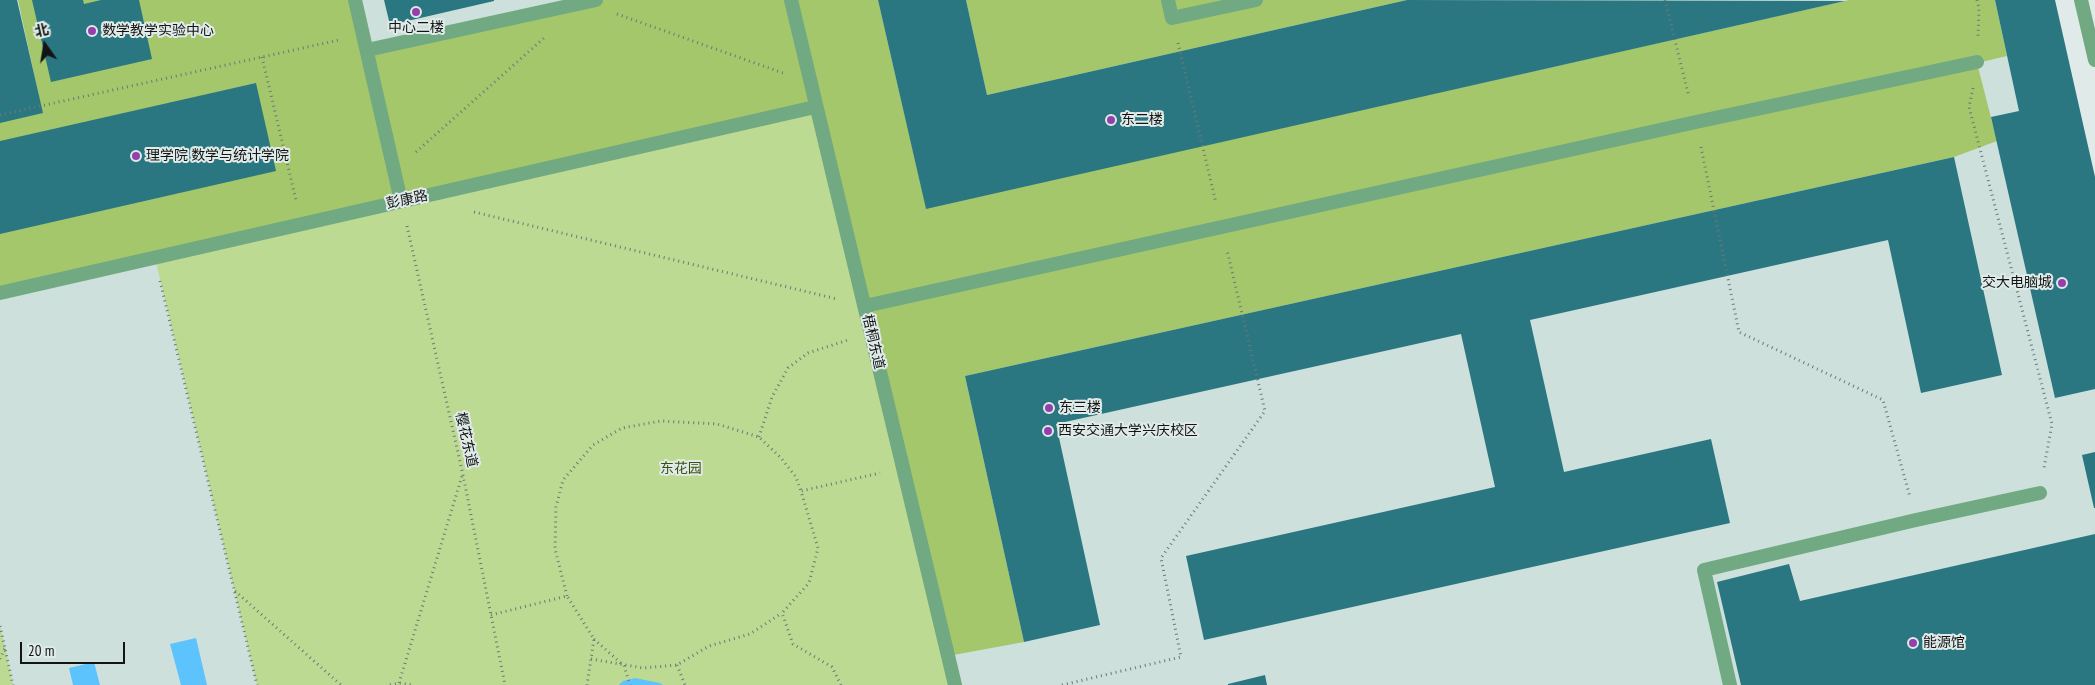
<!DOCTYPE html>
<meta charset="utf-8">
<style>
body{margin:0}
#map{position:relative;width:2095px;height:685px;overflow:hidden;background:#e0ebe9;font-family:"PT Sans Narrow","Noto Sans SC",sans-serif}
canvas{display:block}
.north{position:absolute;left:20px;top:20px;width:50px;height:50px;-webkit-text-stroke:4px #e0ebe9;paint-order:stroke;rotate:347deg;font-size:14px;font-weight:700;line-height:20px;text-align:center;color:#121514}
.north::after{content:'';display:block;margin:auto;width:18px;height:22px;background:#121514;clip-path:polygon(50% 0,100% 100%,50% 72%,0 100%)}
.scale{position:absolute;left:20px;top:642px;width:105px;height:22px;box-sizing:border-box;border:2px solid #121514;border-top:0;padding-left:6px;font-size:15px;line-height:18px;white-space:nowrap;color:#121514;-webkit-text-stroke:4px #e0ebe9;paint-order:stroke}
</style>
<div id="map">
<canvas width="2095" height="685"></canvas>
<div class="north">北</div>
<div class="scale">20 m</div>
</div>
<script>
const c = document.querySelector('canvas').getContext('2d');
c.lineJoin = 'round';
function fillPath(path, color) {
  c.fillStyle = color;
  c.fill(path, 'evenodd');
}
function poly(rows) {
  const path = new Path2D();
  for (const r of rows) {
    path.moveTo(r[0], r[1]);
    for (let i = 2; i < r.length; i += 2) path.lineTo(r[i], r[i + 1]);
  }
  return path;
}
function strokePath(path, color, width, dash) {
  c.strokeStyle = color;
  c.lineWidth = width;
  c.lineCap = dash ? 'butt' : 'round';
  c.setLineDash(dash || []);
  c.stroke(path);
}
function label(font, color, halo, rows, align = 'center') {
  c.font = font + ' "PT Sans Narrow","Noto Sans SC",sans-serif';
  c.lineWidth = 4;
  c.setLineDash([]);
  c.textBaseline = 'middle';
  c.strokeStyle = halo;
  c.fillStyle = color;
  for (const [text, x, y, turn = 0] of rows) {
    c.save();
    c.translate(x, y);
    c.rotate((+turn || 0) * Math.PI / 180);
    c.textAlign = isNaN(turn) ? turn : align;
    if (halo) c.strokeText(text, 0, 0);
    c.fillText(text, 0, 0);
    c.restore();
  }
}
fillPath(poly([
 [0,0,2055,0,2095,177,2095,685,0,685]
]), '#cde0dc');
fillPath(poly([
 [815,107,954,685,257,685,155,258],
 [0,626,5,647,13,685,0,685]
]), '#bdda93');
fillPath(poly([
 [18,0,355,0,367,50,596,0,791,0,815,107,0,293,0,115,41,106],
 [792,0,878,0,926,208,1849,0,1995,0,2007,56,1977,63,1997,141,1954,157,965,376,1024,642,948,656],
 [966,0,1407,0,987,95]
]), '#a4c76b');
fillPath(poly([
 [196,638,207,685,181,685,170,644],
 [94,662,100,685,73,685,69,668],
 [635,678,660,683,663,685,619,685,623,681]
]), '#5dc3fd');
fillPath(poly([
 [0,0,17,0,43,113,0,123],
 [32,0,83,0,84,4,101,0,139,0,152,59,51,82],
 [384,0,494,0,494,1,390,25],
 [878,0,966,0,987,95,1407,0,1845,1,926,209],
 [1995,0,2055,0,2095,177,2095,389,2055,398,1991,117,2019,111],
 [256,83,276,171,0,234,0,141],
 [1954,157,2002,375,1921,393,1888,240,1530,320,1564,472,1711,439,1730,523,1204,640,1186,556,1495,487,1461,334,1056,424,1100,625,1024,642,965,376],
 [2095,452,2095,508,2094,508,2082,455],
 [2095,534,2095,685,1741,685,1717,582,1789,564,1800,601],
 [1265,675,1267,685,1228,685,1228,684]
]), '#2a7782');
strokePath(poly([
 [1665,0,1689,97],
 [1977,0,1979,8,1978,38],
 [617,14,783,73],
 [1178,43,1216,203],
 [262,57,296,200],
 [1973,88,1969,107,2052,424,2044,468],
 [0,115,339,40],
 [1701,147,1739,332,1883,400,1910,497],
 [416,152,544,38],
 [474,212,837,299],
 [407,226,463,475,505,685],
 [160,281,257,685],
 [759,437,772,397,788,368,808,353,848,340],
 [235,591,341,685],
 [567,596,555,549,556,507,563,480,593,445,622,428,661,421,717,424,759,437,781,458,796,477,801,491],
 [491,615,567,596,594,639,587,685],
 [0,626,13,685],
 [594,639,624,666,630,685],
 [0,659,5,648],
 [591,659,643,668,677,665,709,646,750,634,782,613],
 [677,665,685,685],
 [399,683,462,476],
 [390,685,399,683,414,685],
 [841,685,832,667,793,644,782,613,809,583,818,548,801,491,880,473],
 [1062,685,1181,657,1161,558,1265,411,1227,250]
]), '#717776', 3, [1, 4]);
strokePath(poly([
 [355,0,401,201],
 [1168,0,1172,18,1256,0],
 [367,50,596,0],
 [0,293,815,107],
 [865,306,1696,122,1977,62],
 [1730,685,1704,570,1916,520,2040,493]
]), '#70a982', 14);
strokePath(poly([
 [791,0,955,685]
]), '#70a982', 14);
strokePath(poly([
 [2081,0,2095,60]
]), '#70a982', 14);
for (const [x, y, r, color] of [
 [416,12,5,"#953fad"],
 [92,31,5,"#953fad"],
 [1111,120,5,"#953fad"],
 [136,156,5,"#953fad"],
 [2062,283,5,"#953fad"],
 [1049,408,5,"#953fad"],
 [1048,431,5,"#953fad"],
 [1913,643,5,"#953fad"]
]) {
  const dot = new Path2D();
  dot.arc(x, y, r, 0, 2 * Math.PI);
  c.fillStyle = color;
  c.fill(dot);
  strokePath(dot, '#e0ebe9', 2);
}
label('14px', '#121514', '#e0ebe9', [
 ["中心二楼",416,28,"center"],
 ["数学教学实验中心",102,31],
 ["东二楼",1121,120],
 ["理学院 数学与统计学院",146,156],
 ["交大电脑城",2052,283,"right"],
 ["东三楼",1059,408],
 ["西安交通大学兴庆校区",1058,431],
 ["能源馆",1923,643]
], 'left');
label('14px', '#121514', '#e0ebe9', [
 ["彭康路",407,200,-12],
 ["梧桐东道",873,342,77],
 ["樱花东道",466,440,77]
]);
label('14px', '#3b510e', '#e0ebe9', [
 ["东花园",681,469]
]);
</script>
